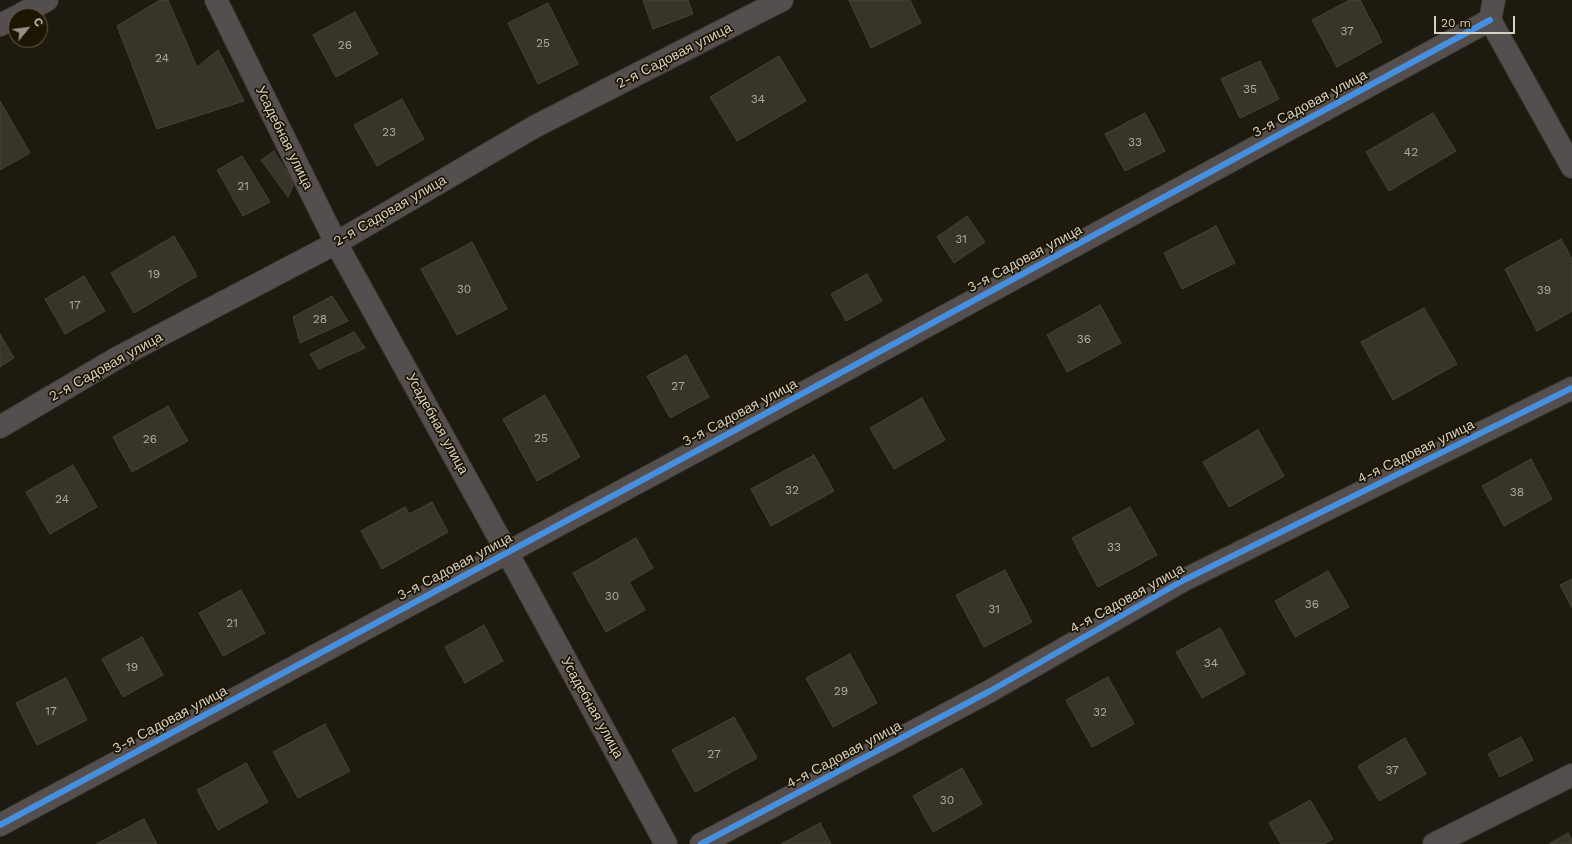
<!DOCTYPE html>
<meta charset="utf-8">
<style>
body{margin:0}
#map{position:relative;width:1572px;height:844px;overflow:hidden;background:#1f1a0f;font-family:"Work Sans",sans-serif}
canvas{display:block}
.north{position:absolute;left:8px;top:8px;width:40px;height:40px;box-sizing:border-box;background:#1c1502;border:1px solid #666050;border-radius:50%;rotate:61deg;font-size:11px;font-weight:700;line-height:16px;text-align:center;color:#d5d1c4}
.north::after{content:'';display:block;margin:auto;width:14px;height:18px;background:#959185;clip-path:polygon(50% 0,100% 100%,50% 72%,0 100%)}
.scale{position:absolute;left:1434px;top:16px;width:81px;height:18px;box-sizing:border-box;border:2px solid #d5d1c4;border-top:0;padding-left:5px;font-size:12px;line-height:14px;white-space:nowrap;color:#d5d1c4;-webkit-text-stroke:3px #1c1502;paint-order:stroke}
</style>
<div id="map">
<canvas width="1572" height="844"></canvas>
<div class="north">С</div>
<div class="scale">20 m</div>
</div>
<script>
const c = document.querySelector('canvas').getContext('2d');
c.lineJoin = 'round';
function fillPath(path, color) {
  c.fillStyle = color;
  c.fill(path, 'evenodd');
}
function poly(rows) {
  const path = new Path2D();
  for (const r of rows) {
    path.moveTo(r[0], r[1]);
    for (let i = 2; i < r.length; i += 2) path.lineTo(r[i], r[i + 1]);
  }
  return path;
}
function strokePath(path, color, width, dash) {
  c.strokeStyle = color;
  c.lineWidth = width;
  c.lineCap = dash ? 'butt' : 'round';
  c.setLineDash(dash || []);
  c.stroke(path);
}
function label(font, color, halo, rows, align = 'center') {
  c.font = font + ' "Work Sans",sans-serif';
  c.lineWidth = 3.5;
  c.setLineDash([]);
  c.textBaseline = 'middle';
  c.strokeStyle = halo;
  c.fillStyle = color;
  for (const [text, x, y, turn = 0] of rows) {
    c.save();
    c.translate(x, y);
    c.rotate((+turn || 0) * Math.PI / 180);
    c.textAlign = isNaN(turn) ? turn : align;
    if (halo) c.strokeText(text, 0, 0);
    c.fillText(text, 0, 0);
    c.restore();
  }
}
const building = poly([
 [160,0,168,0,197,67,218,50,244,101,157,129,117,26,160,0],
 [643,0,688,0,693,14,653,29,643,0],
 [849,0,910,0,921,23,871,48,849,0],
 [1350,0,1360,0,1382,42,1337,67,1312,20,1350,0],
 [548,3,578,64,538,84,508,23,548,3],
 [355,12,378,54,336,77,313,35,355,12],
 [779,56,806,101,737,141,710,97,779,56],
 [1260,61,1279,99,1240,118,1221,79,1260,61],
 [402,99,424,139,377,166,354,125,402,99],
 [0,101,30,153,0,170,0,101],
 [1145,113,1165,151,1125,171,1105,134,1145,113],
 [1433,113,1456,151,1389,191,1366,152,1433,113],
 [274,151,294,184,288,197,261,160,274,151],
 [242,156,270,202,243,216,217,170,242,156],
 [967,216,985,242,954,263,937,237,967,216],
 [1216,226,1235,263,1182,289,1164,253,1216,226],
 [174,236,197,276,134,313,111,273,174,236],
 [1561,239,1572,259,1572,311,1537,331,1505,269,1561,239],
 [472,242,507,309,457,335,421,269,472,242],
 [867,274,882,301,846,321,831,294,867,274],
 [84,276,105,311,65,334,45,299,84,276],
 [332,296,348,321,300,343,293,317,332,296],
 [1100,305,1121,343,1067,372,1047,335,1100,305],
 [1424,308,1457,364,1393,400,1361,342,1424,308],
 [354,332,365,348,319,369,310,354,354,332],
 [0,334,14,358,0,367,0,334],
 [686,355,709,397,670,418,647,376,686,355],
 [545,395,580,457,537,481,503,419,545,395],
 [922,398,945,440,894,469,870,428,922,398],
 [168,406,188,441,132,472,113,437,168,406],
 [1258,430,1284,476,1229,507,1203,462,1258,430],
 [814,455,834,491,771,526,751,489,814,455],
 [1531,459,1552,499,1504,526,1482,486,1531,459],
 [73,465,97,507,50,534,26,492,73,465],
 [432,502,448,532,382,569,361,531,405,507,409,514,432,502],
 [1130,507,1157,555,1098,587,1072,538,1130,507],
 [636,538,653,568,629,582,645,610,606,632,573,573,636,538],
 [1005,570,1032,622,984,647,956,595,1005,570],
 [1328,571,1349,607,1295,637,1275,601,1328,571],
 [1572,579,1572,608,1560,585,1572,579],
 [241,590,265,633,223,656,199,613,241,590],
 [484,625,503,661,465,683,445,647,484,625],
 [1220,628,1245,674,1202,698,1176,652,1220,628],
 [142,637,163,675,123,697,102,659,142,637],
 [850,654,877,703,833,727,806,678,850,654],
 [1108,677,1134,724,1092,747,1066,700,1108,677],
 [66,678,87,720,37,745,16,703,66,678],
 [734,717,757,758,695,792,672,750,734,717],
 [325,724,350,771,298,798,273,752,325,724],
 [1521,737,1533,760,1500,777,1488,754,1521,737],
 [1405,738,1426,774,1379,801,1358,766,1405,738],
 [246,763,268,802,218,830,197,790,246,763],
 [962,768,982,804,933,832,913,796,962,768],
 [1310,800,1333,839,1324,844,1281,844,1269,823,1310,800],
 [144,819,157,844,96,844,144,819],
 [820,823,831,844,781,844,820,823],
 [1568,833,1572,840,1572,844,1549,844,1568,833]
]);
fillPath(building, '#38342a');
strokePath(building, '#464238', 1);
const minor = poly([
 [216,0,336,243,507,552,666,844],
 [1494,0,1490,20,1572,167],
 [18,16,47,0],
 [0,25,16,17],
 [0,427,117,358,336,243,534,127,782,0],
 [0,825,726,435,1490,20],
 [701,844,990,691,1182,581,1572,388],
 [1434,844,1572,775]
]);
strokePath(minor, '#3a362e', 24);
strokePath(minor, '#544f4e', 22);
strokePath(poly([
 [0,825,726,435,1490,20],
 [701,844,990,691,1182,581,1572,388]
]), '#468fdf', 6);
label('12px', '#aeaa9e', null, [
 ["37",1347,31],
 ["25",543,43],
 ["26",345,45],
 ["24",162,58],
 ["35",1250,89],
 ["34",758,99],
 ["23",389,132],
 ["33",1135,142],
 ["42",1411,152],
 ["21",243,186],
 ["31",961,239],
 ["19",154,274],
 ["30",464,289],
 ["39",1544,290],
 ["17",75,305],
 ["28",320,319],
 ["36",1084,339],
 ["27",678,386],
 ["25",541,438],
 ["26",150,439],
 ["32",792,490],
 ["38",1517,492],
 ["24",62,499],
 ["33",1114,547],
 ["30",612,596],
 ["36",1312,604],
 ["31",994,609],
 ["21",232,623],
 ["34",1211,663],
 ["19",132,667],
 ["29",841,691],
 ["17",51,711],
 ["32",1100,712],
 ["27",714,754],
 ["37",1392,770],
 ["30",947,800]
]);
label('14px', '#d5d1c4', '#1c1502', [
 ["2-я Садовая улица",674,56,-27],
 ["3-я Садовая улица",1310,104,-28],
 ["Усадебная улица",284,138,64],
 ["2-я Садовая улица",390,211,-30],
 ["3-я Садовая улица",1025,259,-28],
 ["2-я Садовая улица",106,367,-29],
 ["3-я Садовая улица",740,413,-28],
 ["Усадебная улица",437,424,61],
 ["4-я Садовая улица",1416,452,-26],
 ["3-я Садовая улица",455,567,-28],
 ["4-я Садовая улица",1127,599,-29],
 ["Усадебная улица",592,708,61],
 ["3-я Садовая улица",170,720,-28],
 ["4-я Садовая улица",844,755,-28]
]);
</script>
